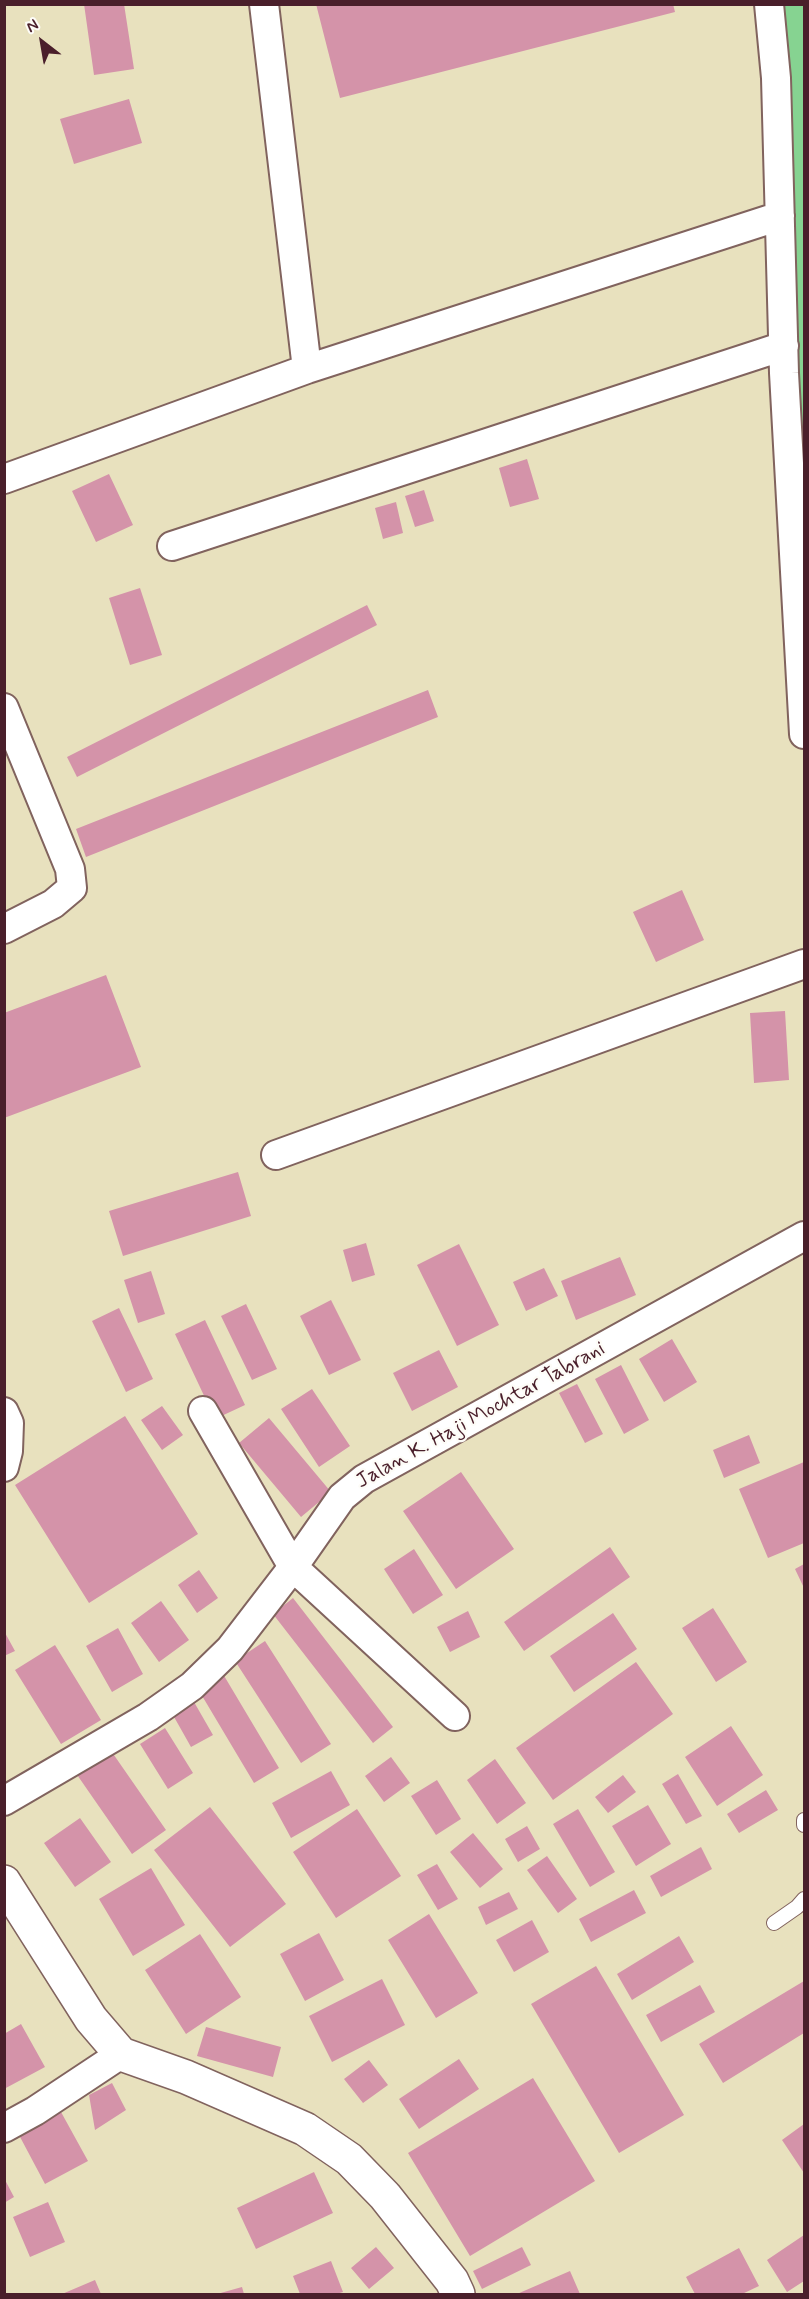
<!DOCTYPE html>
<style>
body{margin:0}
#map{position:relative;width:809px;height:2299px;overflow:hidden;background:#e8e1be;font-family:Mynerve,sans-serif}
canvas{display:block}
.frame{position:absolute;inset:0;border:6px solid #4a1f2b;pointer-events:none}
.north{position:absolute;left:12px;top:12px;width:60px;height:60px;-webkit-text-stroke:4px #fdfcf7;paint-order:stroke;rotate:329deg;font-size:16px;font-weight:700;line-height:24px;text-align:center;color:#4a1f2b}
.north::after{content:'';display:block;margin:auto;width:21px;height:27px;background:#4a1f2b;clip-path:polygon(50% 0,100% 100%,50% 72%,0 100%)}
</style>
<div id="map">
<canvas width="809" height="2299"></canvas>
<div class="frame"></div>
<div class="north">N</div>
</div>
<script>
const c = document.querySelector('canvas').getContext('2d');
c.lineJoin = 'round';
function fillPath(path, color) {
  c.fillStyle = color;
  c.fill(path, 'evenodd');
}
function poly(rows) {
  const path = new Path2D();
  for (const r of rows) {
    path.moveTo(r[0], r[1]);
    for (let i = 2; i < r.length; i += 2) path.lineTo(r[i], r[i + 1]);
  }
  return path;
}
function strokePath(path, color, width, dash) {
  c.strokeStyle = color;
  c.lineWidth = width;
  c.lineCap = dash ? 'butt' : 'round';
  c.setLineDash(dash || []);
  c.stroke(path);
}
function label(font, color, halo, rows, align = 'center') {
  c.font = font + ' Mynerve,sans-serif';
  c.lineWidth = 4.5;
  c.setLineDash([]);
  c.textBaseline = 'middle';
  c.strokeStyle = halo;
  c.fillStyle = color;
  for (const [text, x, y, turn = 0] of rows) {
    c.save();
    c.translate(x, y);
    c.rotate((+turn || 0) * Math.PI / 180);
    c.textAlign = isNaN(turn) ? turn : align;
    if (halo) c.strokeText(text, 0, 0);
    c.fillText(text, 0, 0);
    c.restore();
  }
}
fillPath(poly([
 [769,5,804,5,804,735]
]), '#86d391');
fillPath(poly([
 [84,4,124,4,134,69,94,75],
 [316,4,673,4,675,12,340,98],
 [129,99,142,143,74,164,60,119],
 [527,459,539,499,510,507,499,468],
 [109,474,133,525,96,542,72,491],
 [424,490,434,521,415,527,405,496],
 [396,502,403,533,383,539,375,508],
 [140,588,162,655,130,665,109,598],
 [367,605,377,625,77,777,67,757],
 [428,690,438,717,86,857,76,829],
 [682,890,704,940,656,962,633,912],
 [106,975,141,1067,4,1118,4,1013],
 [785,1011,789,1080,754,1083,750,1013],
 [238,1172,251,1216,123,1256,109,1211],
 [366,1243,375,1275,352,1282,343,1250],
 [459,1244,499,1325,457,1346,417,1265],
 [620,1257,636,1295,576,1320,561,1281],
 [544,1268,558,1296,526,1311,513,1282],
 [151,1271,165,1314,138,1323,124,1280],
 [331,1300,361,1360,329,1375,300,1316],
 [246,1304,277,1369,252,1380,221,1316],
 [119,1308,153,1379,126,1392,92,1321],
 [205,1320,245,1405,215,1419,175,1334],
 [672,1339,697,1382,664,1402,639,1359],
 [439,1350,458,1387,412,1411,393,1373],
 [621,1365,649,1420,624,1434,595,1379],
 [577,1384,603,1434,585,1443,559,1393],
 [312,1389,350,1446,319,1467,281,1409],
 [162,1406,183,1435,162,1450,141,1420],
 [125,1416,198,1534,89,1603,15,1485],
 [269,1418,331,1492,301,1517,239,1443],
 [749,1435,760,1463,724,1478,713,1450],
 [804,1462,804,1543,768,1558,739,1489],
 [461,1472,514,1549,456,1589,403,1511],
 [610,1547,630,1577,524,1651,504,1622],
 [414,1549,443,1595,413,1614,384,1569],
 [804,1564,804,1588,795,1569],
 [199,1570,218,1598,197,1613,178,1585],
 [293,1598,393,1727,373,1743,273,1614],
 [161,1601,189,1640,159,1662,131,1623],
 [713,1608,747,1662,716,1682,682,1628],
 [468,1611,480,1637,450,1652,437,1627],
 [613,1613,637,1649,574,1692,550,1656],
 [118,1628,143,1674,112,1692,86,1646],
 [4,1631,15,1651,4,1656],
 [265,1641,331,1744,301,1763,235,1661],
 [55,1645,101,1720,61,1744,15,1670],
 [636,1662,673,1714,553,1800,516,1748],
 [223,1674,279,1768,254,1783,198,1689],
 [190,1695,213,1735,191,1747,169,1708],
 [731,1726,763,1775,717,1806,685,1757],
 [165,1728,193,1773,168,1789,140,1744],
 [107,1745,166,1830,132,1854,73,1769],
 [391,1757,410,1783,384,1802,365,1776],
 [495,1759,526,1803,497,1824,467,1780],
 [331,1771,350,1805,291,1838,272,1803],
 [678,1774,702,1816,686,1824,662,1784],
 [623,1775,636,1792,608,1813,595,1797],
 [437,1780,461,1819,436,1835,411,1796],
 [766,1790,778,1810,739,1833,727,1814],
 [648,1805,671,1844,636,1866,612,1826],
 [210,1807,286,1904,230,1947,154,1850],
 [357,1809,401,1876,336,1918,293,1852],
 [578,1809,615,1872,590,1887,553,1824],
 [80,1818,111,1862,75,1887,44,1843],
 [527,1826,540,1849,518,1862,505,1839],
 [473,1833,503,1869,480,1888,450,1852],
 [701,1847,712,1869,661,1897,650,1876],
 [547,1856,577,1899,558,1913,527,1870],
 [437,1864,458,1899,438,1910,417,1875],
 [151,1868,185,1925,133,1956,99,1899],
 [634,1890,646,1913,591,1942,579,1919],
 [509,1892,518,1909,486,1925,478,1907],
 [429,1914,478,1993,436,2018,388,1940],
 [532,1920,549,1952,514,1972,496,1940],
 [319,1933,344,1980,305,2001,280,1954],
 [200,1934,241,1997,186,2034,145,1970],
 [679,1936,694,1962,632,2000,617,1974],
 [596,1966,684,2115,619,2153,531,2004],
 [382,1979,405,2025,332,2062,309,2016],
 [804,1981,804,2033,723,2083,699,2044],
 [700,1985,715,2012,661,2042,646,2015],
 [21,2024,45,2067,4,2089,4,2034],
 [206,2027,281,2047,273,2077,197,2056],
 [459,2059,479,2089,419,2129,399,2099],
 [369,2060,388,2085,363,2103,344,2079],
 [533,2078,595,2181,470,2256,408,2153],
 [112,2083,126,2110,95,2130,89,2095],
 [61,2112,88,2161,45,2184,19,2135],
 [804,2124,804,2173,782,2140],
 [314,2172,333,2213,256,2249,237,2208],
 [4,2178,14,2197,4,2203],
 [48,2202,65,2242,30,2257,13,2217],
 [804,2235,804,2281,787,2292,767,2260],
 [376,2247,394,2268,369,2289,351,2268],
 [522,2247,531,2265,482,2289,473,2271],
 [739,2248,759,2286,742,2294,695,2294,686,2277],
 [331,2261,343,2292,336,2294,300,2294,293,2276],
 [570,2271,580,2294,517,2294],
 [95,2280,101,2294,62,2294],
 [242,2287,244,2294,217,2294]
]), '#d493a9');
const lane = poly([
 [804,1820,804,1825],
 [774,1923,797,1907,804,1899]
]);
const street = poly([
 [769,4,776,78,784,373,804,734],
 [307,369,780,216],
 [4,479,307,369,264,4],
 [172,546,784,346],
 [4,708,70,869,72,888,53,904,4,929],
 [276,1155,804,964],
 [203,1411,293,1567,455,1716],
 [4,1412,9,1423,8,1451,4,1467],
 [4,1801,148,1717,192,1686,230,1649,293,1567,342,1497,364,1479,804,1236],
 [4,2128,35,2111,121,2054]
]);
const secondary = poly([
 [4,1882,91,2019,121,2054,186,2077,305,2129,349,2159,385,2196,452,2281,458,2294]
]);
strokePath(lane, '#81635e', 16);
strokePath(street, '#81635e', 32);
strokePath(secondary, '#81635e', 36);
strokePath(lane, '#fff', 14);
strokePath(street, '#fff', 28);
strokePath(secondary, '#fff', 33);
label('21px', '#4a1f2b', '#fdfcf7', [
 ["Jalan K. Haji Mochtar Tabrani",481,1416,-29]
]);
</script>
